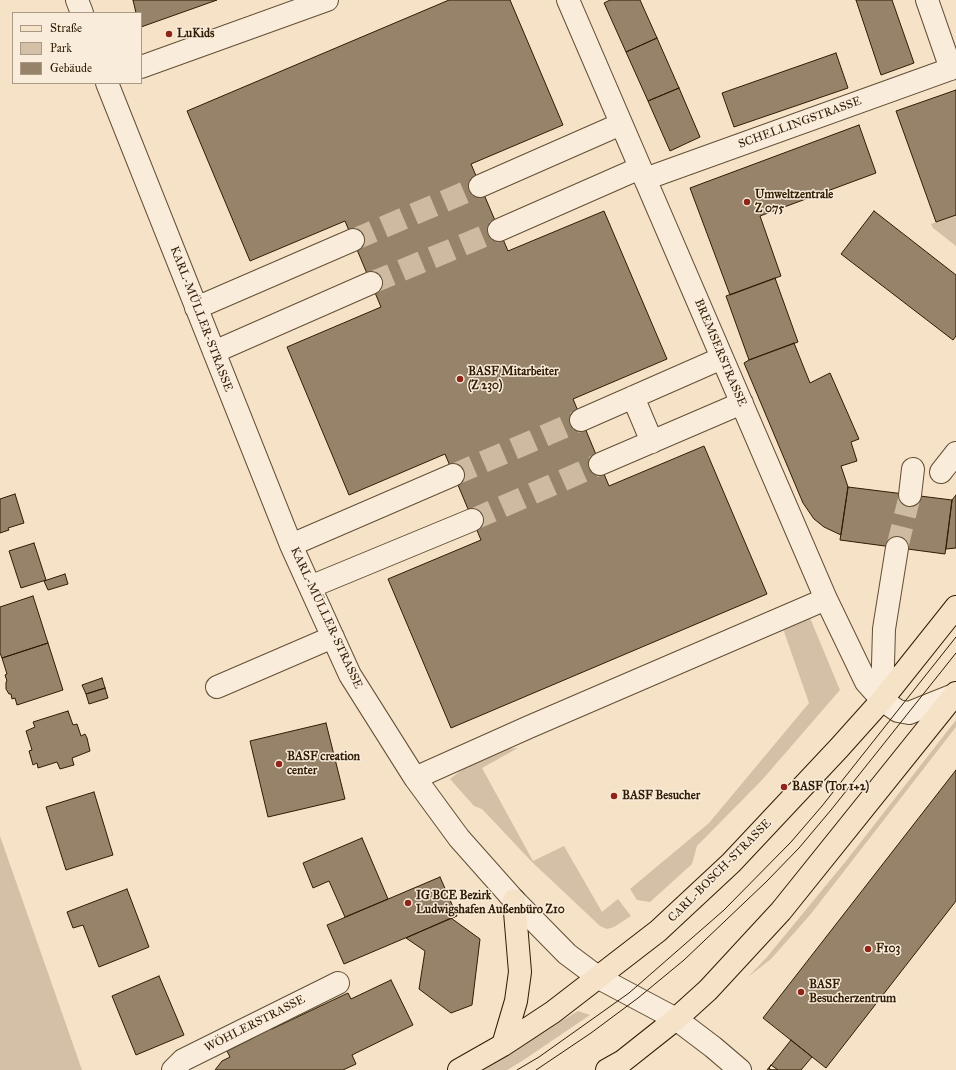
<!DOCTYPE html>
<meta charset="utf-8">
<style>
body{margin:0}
#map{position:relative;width:956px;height:1070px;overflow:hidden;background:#f6e2c7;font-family:"IM FELL Great Primer",serif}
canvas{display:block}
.legend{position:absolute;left:12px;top:12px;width:130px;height:72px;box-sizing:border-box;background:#f9ecdb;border:1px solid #a99985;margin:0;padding:5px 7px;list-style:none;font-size:12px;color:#301c03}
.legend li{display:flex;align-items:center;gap:8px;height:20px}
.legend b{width:20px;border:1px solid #a99985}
</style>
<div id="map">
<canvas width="956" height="1070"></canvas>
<ul class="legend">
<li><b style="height:5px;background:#f6e2c7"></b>Straße</li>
<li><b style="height:11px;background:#d4c0a6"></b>Park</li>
<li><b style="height:11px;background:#978369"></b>Gebäude</li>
</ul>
</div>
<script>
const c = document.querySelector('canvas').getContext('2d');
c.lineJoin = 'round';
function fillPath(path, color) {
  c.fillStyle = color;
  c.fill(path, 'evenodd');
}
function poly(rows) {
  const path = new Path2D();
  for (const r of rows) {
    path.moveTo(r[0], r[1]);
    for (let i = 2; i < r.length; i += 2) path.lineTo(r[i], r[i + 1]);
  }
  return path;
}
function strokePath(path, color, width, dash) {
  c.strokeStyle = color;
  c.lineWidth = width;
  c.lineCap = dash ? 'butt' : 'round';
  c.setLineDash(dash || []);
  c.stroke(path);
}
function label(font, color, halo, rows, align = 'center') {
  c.font = font + ' "IM FELL Great Primer",serif';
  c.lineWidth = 3;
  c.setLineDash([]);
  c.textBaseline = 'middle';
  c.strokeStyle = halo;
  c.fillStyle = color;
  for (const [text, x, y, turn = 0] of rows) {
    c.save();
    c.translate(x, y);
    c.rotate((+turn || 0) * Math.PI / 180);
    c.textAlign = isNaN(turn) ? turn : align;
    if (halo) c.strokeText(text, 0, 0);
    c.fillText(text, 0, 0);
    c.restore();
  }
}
fillPath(poly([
 [956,215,956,246,933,228,931,224],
 [810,618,840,690,762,780,697,846,692,864,650,902,637,900,630,889,709,823,809,703,781,623],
 [956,720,956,727,810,915,771,959,748,977,767,957,846,861],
 [518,748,482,768,533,861,564,846,602,912,618,899,631,916,614,927,607,929,600,926,532,862,482,809,474,806,450,779,488,750],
 [0,836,82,1070,0,1070],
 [578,1011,590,1015,522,1061,507,1070,480,1070]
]), '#d4c0a6');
const building = poly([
 [133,0,217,0,141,27,141,13,136,13,133,0],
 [449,0,510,0,563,125,471,164,508,251,604,211,667,359,573,399,609,486,704,446,767,594,451,728,388,579,481,540,445,454,349,495,287,347,381,307,345,221,250,261,187,111,449,0],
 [610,0,640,0,657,38,626,52,604,3,610,0],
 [856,0,892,0,914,63,881,75,856,0],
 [657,38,679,88,648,101,626,52,657,38],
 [836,53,848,88,734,127,722,93,836,53],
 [679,88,700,137,670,151,648,101,679,88],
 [956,90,956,215,936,222,896,111,956,90],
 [859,125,876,173,760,216,781,276,730,295,690,188,859,125],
 [874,211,956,275,956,336,953,340,841,254,874,211],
 [775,278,798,342,749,360,726,296,775,278],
 [794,343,810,383,830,373,859,439,851,442,857,461,841,466,848,487,841,535,824,527,814,519,803,503,744,363,749,360,794,343],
 [848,487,952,500,945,554,840,540,848,487],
 [15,494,24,523,8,528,9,530,0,533,0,499,15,494],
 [956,495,956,548,946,549,952,500,956,495],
 [34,543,46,580,21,588,9,551,34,543],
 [65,574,68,584,48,590,44,581,65,574],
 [33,596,48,643,2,658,0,653,0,607,33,596],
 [48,643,63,690,17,705,15,698,12,699,11,694,9,694,6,689,6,682,7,681,5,675,7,674,2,658,48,643],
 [102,678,105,688,86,694,82,685,102,678],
 [105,688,108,698,89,704,86,694,105,688],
 [68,711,73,725,77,724,81,736,85,734,87,738,90,751,72,758,74,765,60,769,57,762,38,768,37,763,33,765,29,751,32,750,26,731,35,727,33,722,68,711],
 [326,723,345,799,268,817,250,741,326,723],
 [956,770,956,901,826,1068,763,1018,956,770],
 [94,792,113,855,66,870,46,807,94,792],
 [362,838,388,899,345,917,329,881,313,888,303,863,362,838],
 [440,877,457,916,344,964,327,925,440,877],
 [127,889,149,947,99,967,83,925,73,928,67,912,127,889],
 [451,918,480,939,472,1005,451,1013,419,989,425,951,406,938,451,918],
 [159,976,184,1035,136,1055,112,996,159,976],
 [391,980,413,1025,352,1055,356,1064,343,1070,215,1070,222,1061,230,1057,227,1051,251,1039,269,1028,272,1029,348,993,351,999,391,980],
 [791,1040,812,1057,801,1070,771,1070,769,1068,791,1040],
 [771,1065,778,1070,767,1070,771,1065]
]);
fillPath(building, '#978369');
strokePath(building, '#301c03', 1);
strokePath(poly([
 [353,240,480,186],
 [371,283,499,230],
 [453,475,581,420],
 [472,520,600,464],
 [897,548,910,495]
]), '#cebaa0', 22, [22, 11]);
const minor = poly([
 [77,0,82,13],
 [568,0,826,599,866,682,882,700,898,711,909,713,954,695],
 [927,0,951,69],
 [141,67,327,0],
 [107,83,291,545,310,587,350,675,415,778,459,838,514,900,567,954,599,978,676,1019,713,1047,740,1070],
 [645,179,956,67],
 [480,186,621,124],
 [499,230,640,168],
 [196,308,353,240],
 [214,352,371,283],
 [633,397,652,442],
 [581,420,722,358],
 [600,464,742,403],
 [941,472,956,453],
 [910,495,913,469],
 [291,545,453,475],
 [310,587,472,520],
 [217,687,333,637],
 [882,700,884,629,897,548],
 [415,778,529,727,826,599],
 [173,1070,183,1060,338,983]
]);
const major = poly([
 [503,1045,516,1001,520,972,514,900],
 [459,1070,503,1045,553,1012,658,931,731,863,839,748,882,700,956,607],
 [607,1070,623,1061,676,1019,708,990,781,911,956,693]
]);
strokePath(minor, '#624e34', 24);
strokePath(major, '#301c03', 24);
strokePath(minor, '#f9ecdb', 22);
strokePath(major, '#f6e2c7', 22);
strokePath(poly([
 [517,1070,539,1057,629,993,724,910,791,842,822,806,956,637],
 [536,1070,591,1033,638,998,684,960,766,882,799,848,831,810,956,653]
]), '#301c03', 1);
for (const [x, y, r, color] of [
 [169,34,4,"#8f2418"],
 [747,202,4,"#8f2418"],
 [460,379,4,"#8f2418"],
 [279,764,4,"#8f2418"],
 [784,787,4,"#8f2418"],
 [614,796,4,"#8f2418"],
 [408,903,4,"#8f2418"],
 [868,949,4,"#8f2418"],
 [801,992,4,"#8f2418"]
]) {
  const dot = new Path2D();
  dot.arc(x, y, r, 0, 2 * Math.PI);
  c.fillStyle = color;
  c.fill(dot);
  strokePath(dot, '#f9ecdb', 1.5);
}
label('bold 12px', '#301c03', '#f9ecdb', [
 ["LuKids",177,34],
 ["Umweltzentrale",755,195],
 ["Z 075",755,209],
 ["BASF Mitarbeiter",468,372],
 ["(Z 230)",468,386],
 ["BASF creation",287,757],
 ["center",287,771],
 ["BASF (Tor 1+2)",792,787],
 ["BASF Besucher",622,796],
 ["IG BCE Bezirk",416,896],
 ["Ludwigshafen Außenbüro Z10",416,910],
 ["F103",876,949],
 ["BASF",809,985],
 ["Besucherzentrum",809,999]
], 'left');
label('12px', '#301c03', '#f9ecdb', [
 ["SCHELLINGSTRASSE",800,123,-20],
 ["KARL-MÜLLER-STRASSE",201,319,69],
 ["BREMSERSTRASSE",720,353,67],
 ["KARL-MÜLLER-STRASSE",326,618,65],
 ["CARL-BOSCH-STRASSE",720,871,-45],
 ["WÖHLERSTRASSE",255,1024,-27]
]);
</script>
